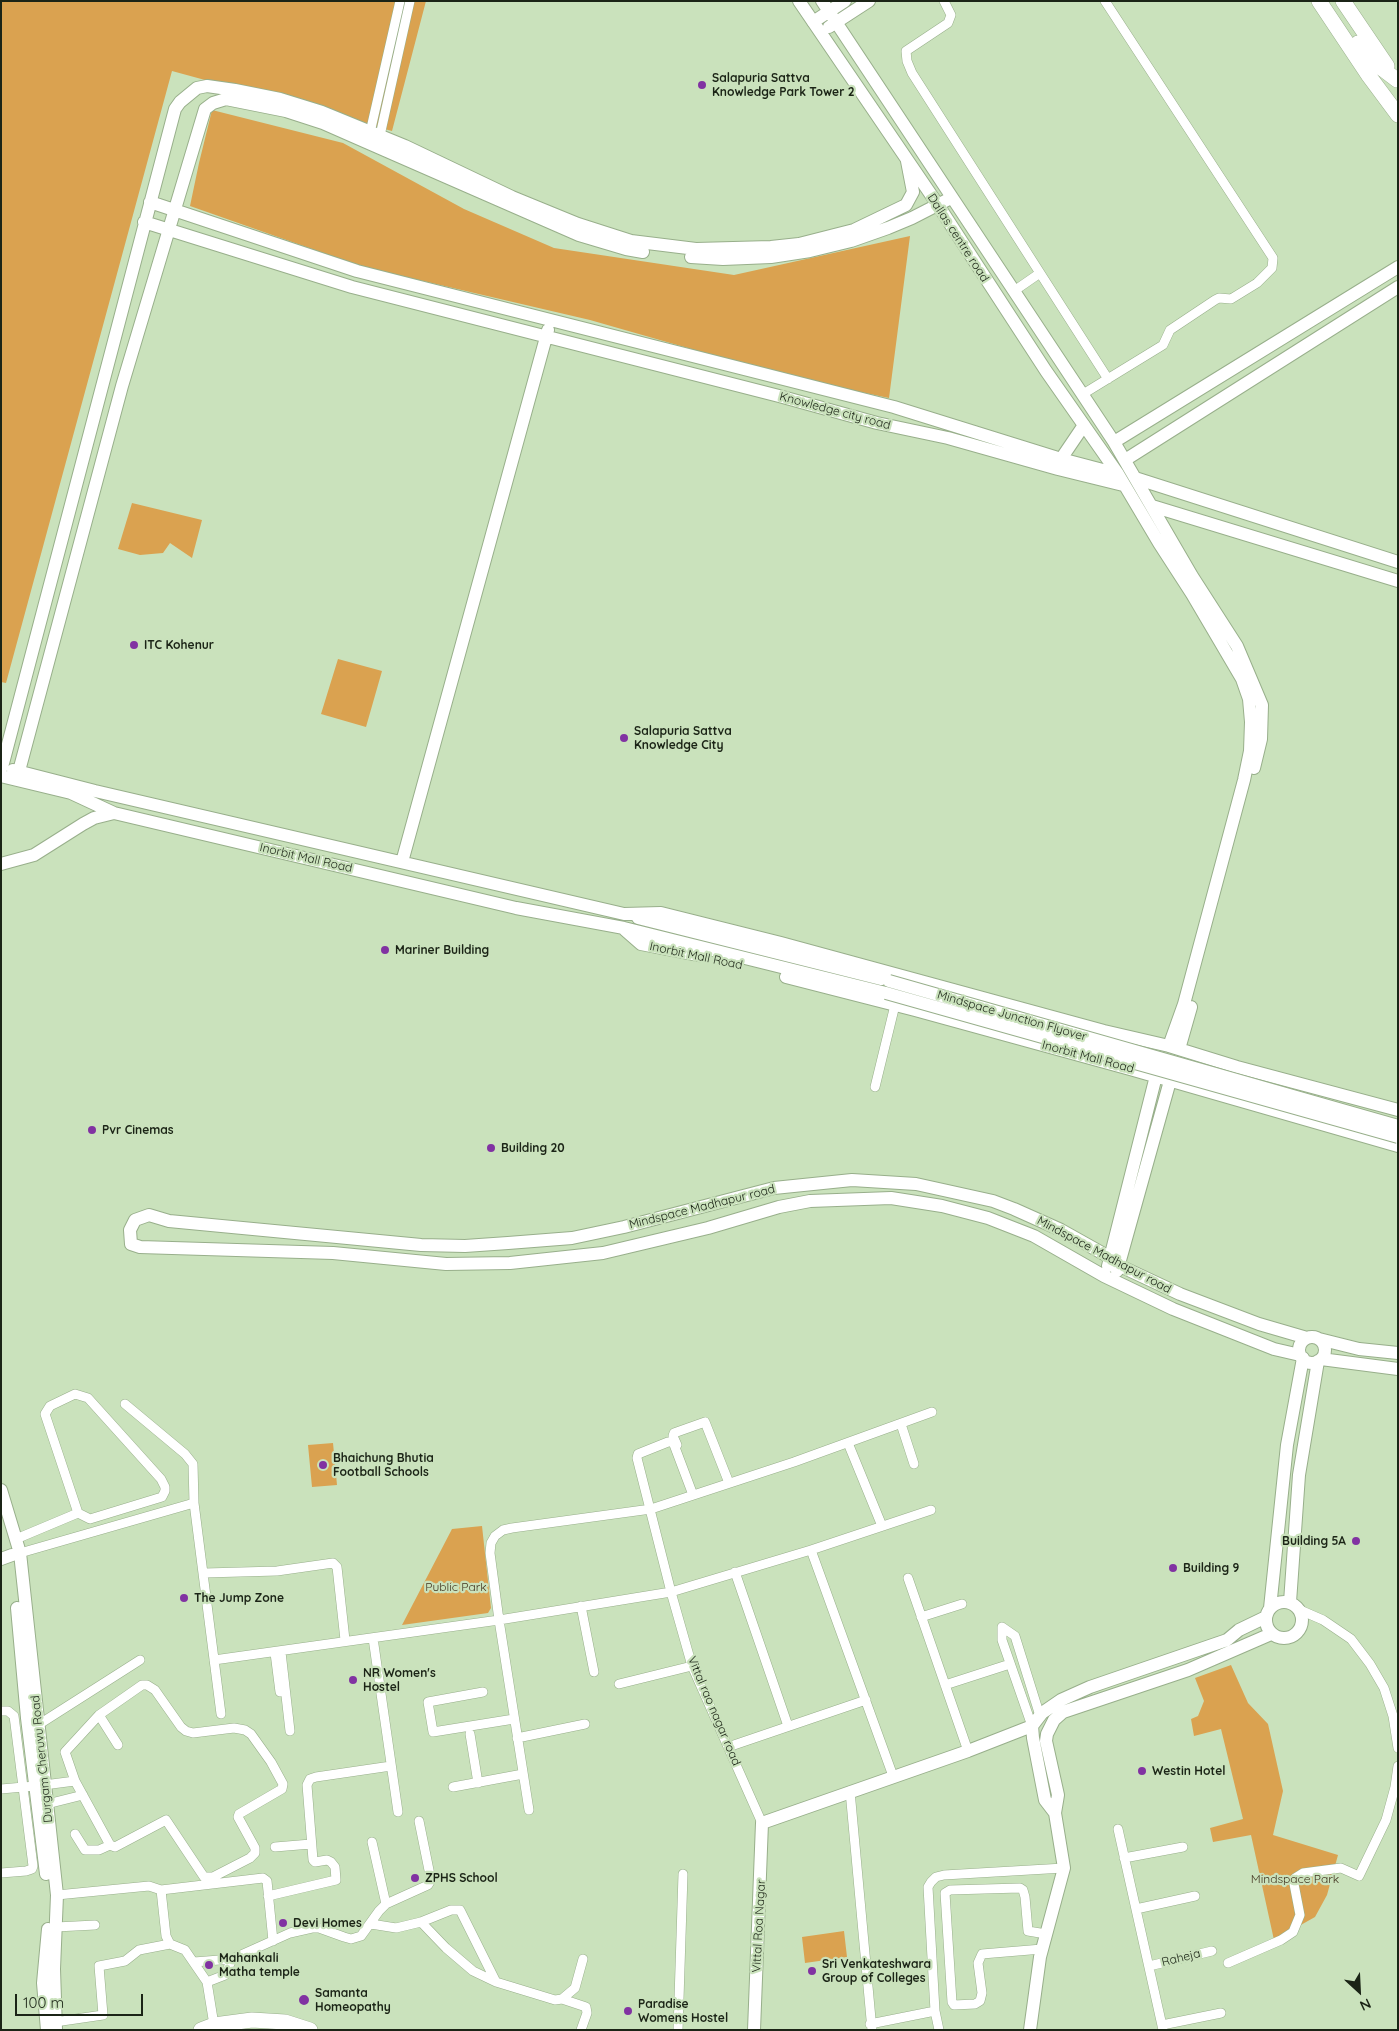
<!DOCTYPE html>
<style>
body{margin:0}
#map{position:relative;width:1399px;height:2031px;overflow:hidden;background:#cae2bc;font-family:Quicksand,sans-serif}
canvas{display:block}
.frame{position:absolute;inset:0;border:2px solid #1b2416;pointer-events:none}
.north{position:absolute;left:1334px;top:1966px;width:50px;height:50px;-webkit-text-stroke:4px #cae2bc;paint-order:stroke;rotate:155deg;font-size:14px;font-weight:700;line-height:20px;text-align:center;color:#1b2416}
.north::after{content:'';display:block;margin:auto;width:18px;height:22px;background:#1b2416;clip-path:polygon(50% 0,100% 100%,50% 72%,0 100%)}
.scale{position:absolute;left:15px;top:1994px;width:128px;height:22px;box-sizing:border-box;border:2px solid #1b2416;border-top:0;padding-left:6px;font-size:15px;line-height:18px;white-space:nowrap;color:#1b2416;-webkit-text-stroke:4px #cae2bc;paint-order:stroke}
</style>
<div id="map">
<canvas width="1399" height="2031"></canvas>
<div class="frame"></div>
<div class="north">N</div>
<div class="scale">100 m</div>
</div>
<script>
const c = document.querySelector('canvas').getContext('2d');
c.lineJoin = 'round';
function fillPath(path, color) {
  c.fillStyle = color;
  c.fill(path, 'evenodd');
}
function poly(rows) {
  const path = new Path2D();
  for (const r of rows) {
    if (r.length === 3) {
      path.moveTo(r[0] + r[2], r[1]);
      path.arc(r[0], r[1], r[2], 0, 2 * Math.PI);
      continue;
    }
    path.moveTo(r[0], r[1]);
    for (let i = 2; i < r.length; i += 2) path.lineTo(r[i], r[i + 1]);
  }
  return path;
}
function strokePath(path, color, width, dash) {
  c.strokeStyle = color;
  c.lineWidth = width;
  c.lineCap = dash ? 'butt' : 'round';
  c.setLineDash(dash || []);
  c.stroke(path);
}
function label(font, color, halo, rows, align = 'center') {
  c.font = font + ' Quicksand,sans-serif';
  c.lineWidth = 4.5;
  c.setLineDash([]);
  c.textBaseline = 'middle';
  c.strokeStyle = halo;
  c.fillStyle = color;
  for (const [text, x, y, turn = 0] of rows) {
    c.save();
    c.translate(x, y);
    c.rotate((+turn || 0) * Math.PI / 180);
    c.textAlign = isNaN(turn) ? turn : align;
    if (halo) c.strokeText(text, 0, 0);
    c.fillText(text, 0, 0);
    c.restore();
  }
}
fillPath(poly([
 [1,1,426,1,392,131,172,71,6,683,1,682],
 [212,110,343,143,464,209,554,248,734,275,910,236,889,398,789,377,590,320,363,267,190,206,199,163],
 [132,503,202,520,192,558,170,543,163,553,140,555,118,549],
 [338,659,382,671,366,727,321,714],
 [333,1443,337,1485,312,1487,308,1445],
 [482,1526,491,1608,488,1613,402,1625,452,1529],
 [1231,1665,1248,1703,1268,1724,1283,1791,1273,1835,1338,1855,1327,1895,1315,1917,1274,1940,1251,1835,1213,1842,1210,1828,1243,1819,1221,1729,1194,1736,1191,1719,1198,1716,1204,1701,1195,1678],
 [844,1931,847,1957,805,1963,802,1937]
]), '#daa250');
const street = poly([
 [944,1,951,15,948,23,906,51,907,61,912,73,1040,273,1014,291],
 [369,137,400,1],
 [379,140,410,1],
 [1040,273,1108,379],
 [1083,394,1163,345,1170,330,1215,300,1219,298,1231,299,1257,283,1272,268,1273,258,1105,1],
 [875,1087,895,1005],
 [125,1404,185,1454,193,1464,194,1503,221,1714],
 [901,1424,914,1464],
 [848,1443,882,1526],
 [677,1445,673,1436,674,1433,705,1422,729,1483],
 [693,1495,673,1442,668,1442,638,1454,637,1458,671,1592,692,1666,762,1823],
 [16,1539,78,1513,45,1414,50,1406,75,1394,88,1398,161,1479,165,1487,165,1491,162,1497,90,1519,78,1513],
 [811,1550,893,1776],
 [20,1553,194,1503],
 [735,1572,788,1726],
 [205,1573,277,1571,333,1563,337,1567,345,1640],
 [908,1578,968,1751],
 [581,1606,594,1672],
 [1300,1610,1323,1620,1351,1639,1370,1664,1384,1688,1393,1716,1398,1748],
 [921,1617,962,1604],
 [1002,1627,1002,1640,1032,1726],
 [1002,1627,1015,1636,1040,1716],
 [373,1638,398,1812],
 [281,1652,290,1731],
 [275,1653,280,1692],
 [214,1660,499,1620,671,1592,811,1550,931,1510],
 [619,1684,692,1666],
 [142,1685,147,1685,155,1690,181,1727,186,1731,193,1733,234,1728,245,1730,251,1734,271,1762,283,1784,282,1789,239,1814,238,1817,255,1848,255,1853,250,1858,213,1877,204,1877,166,1820,115,1847,110,1845,75,1781,65,1752,99,1715,142,1685],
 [945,1685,1010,1664],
 [483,1692,428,1702,433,1732,514,1719],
 [1,1711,8,1711,14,1716,33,1866,32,1869,26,1871,1,1873],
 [99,1715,118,1745],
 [38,1725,140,1660],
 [470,1734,478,1783],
 [517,1738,585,1724],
 [728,1747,866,1700],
 [44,1785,75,1781],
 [453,1787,523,1774],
 [1,1789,35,1786],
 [850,1791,872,2030],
 [47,1804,83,1795],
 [529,1810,499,1620,490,1553,491,1543,495,1536,503,1530,512,1528,651,1509,794,1462,932,1412],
 [1118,1829,1163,2030],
 [75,1834,85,1850,99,1850,110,1845],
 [372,1842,386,1904],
 [275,1847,311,1844],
 [1124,1858,1183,1847],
 [161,1890,166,1936,170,1944,185,1950,207,1982,214,2025],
 [57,1895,149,1886,161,1890,263,1878,267,1881,273,1941],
 [268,1896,336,1880,335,1867,331,1862,327,1860,315,1862,313,1860,307,1785,310,1779,316,1777,391,1766],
 [1136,1909,1195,1896],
 [421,1922,446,1948,473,1971,496,1982,555,2000,562,1999,575,1988,583,1959],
 [371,1924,396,1928,421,1922,451,1910,460,1910,496,1982],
 [56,1927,95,1925],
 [1042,1949,982,1954,978,1963,982,1993,980,2001,975,2004,954,2005,952,2002,945,1893,950,1890,1020,1888,1023,1890,1025,1897,1028,1931,1046,1934],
 [194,1962,232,1959],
 [1228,1963,1281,1940,1293,1932,1300,1915,1294,1884,1295,1878,1303,1873,1341,1868,1359,1876,1386,1820,1395,1787,1398,1766],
 [1149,1966,1212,1951],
 [207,1982,225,1975,232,1959,290,1933,312,1928,319,1928,344,1937,351,1939,361,1936,379,1911,386,1904,428,1885,431,1880,419,1821],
 [562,1999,586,2007,587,2013,581,2030],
 [55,2022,103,2015,99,1966,125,1961,139,1950,170,1944],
 [870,2024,935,2011],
 [1162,2025,1221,2013],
 [678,2030,683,1874],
 [939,2030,935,2011,928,1887,931,1882,936,1877,944,1875,1064,1868]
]);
const secondary = poly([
 [799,1,938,205,1046,371,1118,474,1159,543,1192,594,1242,679,1249,699,1251,722,1250,751,1244,780,1184,1004,1169,1046],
 [822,1,1114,442,1192,576,1237,646,1262,705,1261,739,1254,768],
 [813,22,845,1],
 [829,27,869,1],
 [150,202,357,271,894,407,1061,459,1118,474],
 [144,222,352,287,779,396,877,423,948,438,1058,469,1123,485],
 [691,257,723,259,771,257,810,251,851,241,888,228,912,218,951,198],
 [1114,442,1398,267],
 [1061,459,1084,425],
 [1125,460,1398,287],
 [1135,478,1398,562],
 [1152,506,1398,581],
 [2,767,175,109,180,102,197,88,207,86,235,90,280,99,322,112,405,146,512,197,578,224,631,241,696,249,771,247,799,244,854,230,906,205,913,192,907,161],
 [13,770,95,791,624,914,661,913,781,943,1104,1031,1169,1046,1237,1067,1398,1110],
 [19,771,122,386,205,109,213,103,226,99,286,111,323,123,364,141,579,235,626,249,643,252],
 [1,776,71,793,114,813],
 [402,862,548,330],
 [1,864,34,855,83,824,94,818,114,813,516,908,624,928,886,993],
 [638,918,881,979],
 [625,930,641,944,703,956],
 [786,977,915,1010,1130,1069,1398,1146],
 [1179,1049,1191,1007],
 [1108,1266,1156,1076],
 [1117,1271,1170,1081],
 [1312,1350,13],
 [1319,1339,1359,1349,1398,1353],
 [1300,1355,1274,1349,1173,1309,1104,1276,1034,1236,988,1218,942,1206,891,1198,810,1201,779,1207,708,1228,603,1253,510,1263,446,1264,333,1253,140,1247,131,1244,130,1230,135,1220,149,1215,169,1221,421,1245,465,1246,508,1243,572,1238,624,1227,774,1188,852,1180,916,1184,993,1201,1014,1209,1061,1230,1111,1258,1120,1266,1180,1294,1259,1324,1307,1338],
 [1321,1359,1398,1369],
 [1,1490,20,1553,57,1895,54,1969,56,2030],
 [1,1559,12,1555],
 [1284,1620,18],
 [1290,1602,1299,1475,1318,1361],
 [17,1608,27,1718,46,1874],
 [1270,1608,1287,1445,1303,1358],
 [1055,1813,1045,1800,1033,1738,1032,1726,1042,1713,1061,1700,1090,1687,1227,1640,1239,1630,1266,1617],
 [47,2030,43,1983,48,1929],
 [754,2030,762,1823,968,1751,1032,1726],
 [1030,2030,1040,1957,1064,1868,1055,1813,1058,1795,1046,1741,1047,1734,1054,1720,1063,1712,1188,1670,1271,1634]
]);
const primary = poly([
 [1319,1,1369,76,1398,115],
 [1343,1,1387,66],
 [1358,43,1368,58,1397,80],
 [201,2030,214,2025,252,2020,285,2022,310,2030]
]);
strokePath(street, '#98af8b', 10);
strokePath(secondary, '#98af8b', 14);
strokePath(primary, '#98af8b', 16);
strokePath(street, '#fff', 9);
strokePath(secondary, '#fff', 12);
strokePath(primary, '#fff', 15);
const secondaryBridge = poly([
 [889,981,1398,1126],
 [886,993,1398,1137]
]);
strokePath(secondaryBridge, '#98af8b', 14, []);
strokePath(secondaryBridge, '#fff', 12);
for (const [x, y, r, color] of [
 [702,85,5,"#8132a2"],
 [134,645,5,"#8132a2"],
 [624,738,5,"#8132a2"],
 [385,950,5,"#8132a2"],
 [92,1130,5,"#8132a2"],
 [491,1148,5,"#8132a2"],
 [323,1465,5,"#8132a2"],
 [1356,1541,5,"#8132a2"],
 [1173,1568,5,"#8132a2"],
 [184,1598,5,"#8132a2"],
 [353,1680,5,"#8132a2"],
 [1142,1771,5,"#8132a2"],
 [415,1878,5,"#8132a2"],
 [283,1923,5,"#8132a2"],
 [209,1965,5,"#8132a2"],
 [812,1971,5,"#8132a2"],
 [304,2000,6,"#8132a2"],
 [628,2011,5,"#8132a2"]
]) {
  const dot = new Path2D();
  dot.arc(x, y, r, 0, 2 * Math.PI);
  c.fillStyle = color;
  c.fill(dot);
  strokePath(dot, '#cae2bc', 2);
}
label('bold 12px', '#1b2416', '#cae2bc', [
 ["Salapuria Sattva",712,78],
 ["Knowledge Park Tower 2",712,92],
 ["ITC Kohenur",144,645],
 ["Salapuria Sattva",634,731],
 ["Knowledge City",634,745],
 ["Mariner Building",395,950],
 ["Pvr Cinemas",102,1130],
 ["Building 20",501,1148],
 ["Bhaichung Bhutia",333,1458],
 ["Football Schools",333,1472],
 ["Building 5A",1346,1541,"right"],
 ["Building 9",1183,1568],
 ["The Jump Zone",194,1598],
 ["NR Women's",363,1673],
 ["Hostel",363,1687],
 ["Westin Hotel",1152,1771],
 ["ZPHS School",425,1878],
 ["Devi Homes",293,1923],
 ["Mahankali",219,1958],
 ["Matha temple",219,1972],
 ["Sri Venkateshwara",822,1964],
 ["Group of Colleges",822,1978],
 ["Samanta",315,1993],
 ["Homeopathy",315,2007],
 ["Paradise",638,2004],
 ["Womens Hostel",638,2018]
], 'left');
label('12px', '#1b2416', '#cae2bc', [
 ["Dallas centre road",958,238,57],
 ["Knowledge city road",835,411,15],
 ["Inorbit Mall Road",306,858,13],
 ["Inorbit Mall Road",696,956,12],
 ["Mindspace Junction Flyover",1012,1016,16],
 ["Inorbit Mall Road",1088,1057,15],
 ["Mindspace Madhapur road",702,1207,-14],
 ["Mindspace Madhapur road",1104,1255,28],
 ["Vittal rao nagar road",714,1711,67],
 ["Durgam Cheruvu Road",42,1759,-96],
 ["Vittal Roa Nagar",759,1926,-87],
 ["Raheja",1181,1958,-14]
]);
label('12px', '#423420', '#cae2bc', [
 ["Public Park",456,1587],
 ["Mindspace Park",1295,1879]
]);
</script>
